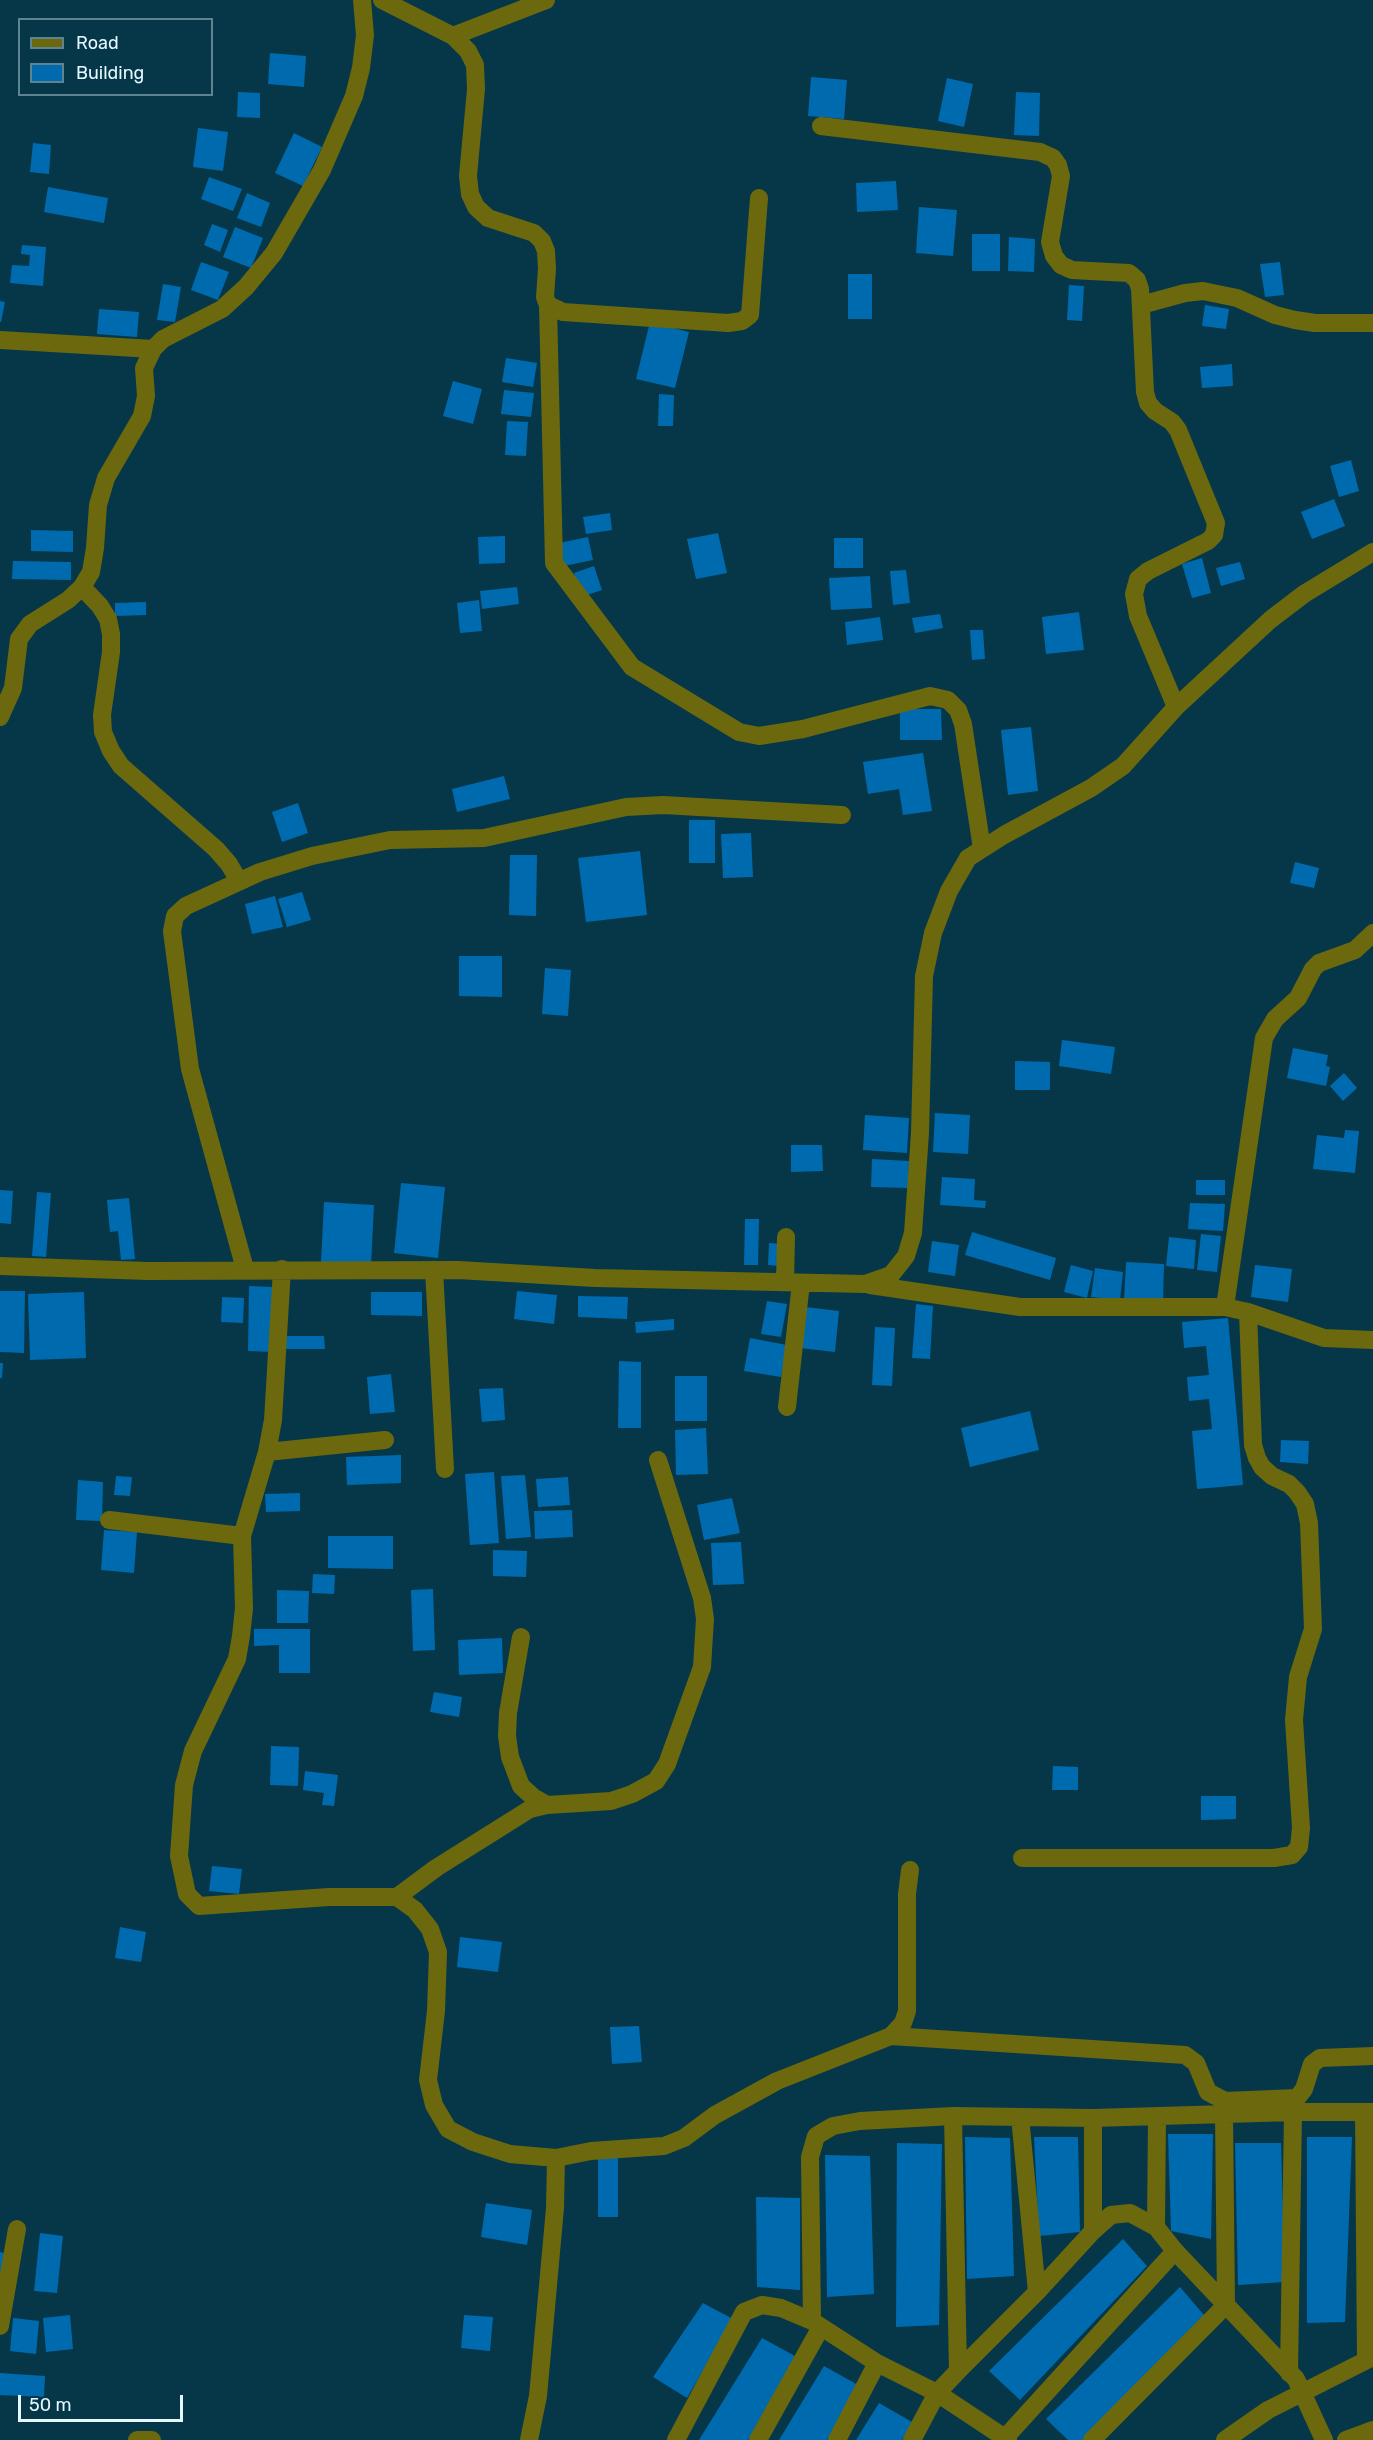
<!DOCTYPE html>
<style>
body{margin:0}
#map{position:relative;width:1373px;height:2440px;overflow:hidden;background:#053748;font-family:Rubik,sans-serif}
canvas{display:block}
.legend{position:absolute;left:18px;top:18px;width:195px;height:78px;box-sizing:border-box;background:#053748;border:2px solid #5f8491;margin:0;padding:8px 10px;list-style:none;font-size:18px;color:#e5f7ff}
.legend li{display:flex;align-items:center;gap:12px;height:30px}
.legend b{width:30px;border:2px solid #5f8491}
.scale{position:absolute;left:18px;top:2395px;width:165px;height:27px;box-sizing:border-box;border:3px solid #e5f7ff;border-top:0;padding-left:8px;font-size:18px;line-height:21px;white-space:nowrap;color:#e5f7ff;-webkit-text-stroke:4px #053748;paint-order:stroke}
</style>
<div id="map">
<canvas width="1373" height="2440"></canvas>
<ul class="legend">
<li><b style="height:8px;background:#6c680e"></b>Road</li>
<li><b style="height:16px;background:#006aaf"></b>Building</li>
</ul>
<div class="scale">50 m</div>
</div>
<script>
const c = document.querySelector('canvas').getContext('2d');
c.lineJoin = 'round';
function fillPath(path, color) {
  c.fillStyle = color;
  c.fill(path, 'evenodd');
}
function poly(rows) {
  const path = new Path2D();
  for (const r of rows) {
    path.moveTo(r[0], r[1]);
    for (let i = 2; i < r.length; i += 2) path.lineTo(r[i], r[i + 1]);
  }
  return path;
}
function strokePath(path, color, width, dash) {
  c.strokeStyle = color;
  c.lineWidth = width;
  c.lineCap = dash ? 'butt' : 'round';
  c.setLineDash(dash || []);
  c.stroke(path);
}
fillPath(poly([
 [270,53,306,56,304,87,268,84],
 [811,77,847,80,844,119,808,116],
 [947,78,973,84,964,127,938,121],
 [238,92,260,93,260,118,237,117],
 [1016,92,1040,93,1039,136,1014,135],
 [198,128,228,132,223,171,193,167],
 [294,133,322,147,303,186,275,173],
 [33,143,51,145,49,174,30,172],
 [209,177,242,189,233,211,201,199],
 [896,181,898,210,857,212,856,183],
 [48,187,108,198,104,223,44,212],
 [247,193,270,203,261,227,237,218],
 [919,207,957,210,953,256,916,253],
 [212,224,228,230,220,252,204,245],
 [235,227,263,238,251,268,223,257],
 [972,234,1000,234,1000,271,972,271],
 [1009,237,1035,239,1034,272,1008,271],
 [22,245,46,247,43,286,10,283,12,265,29,266,30,255,21,254],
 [201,262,229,272,218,300,191,290],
 [1280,262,1284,295,1265,297,1260,264],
 [848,274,872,274,872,319,848,319],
 [163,284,181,287,175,322,157,320],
 [1069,285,1084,286,1082,321,1067,320],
 [0,301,5,302,1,322,0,322],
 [1205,305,1229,309,1226,329,1202,326],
 [99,309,139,312,137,337,97,334],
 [650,322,689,332,675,388,636,379],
 [506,358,537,363,533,387,502,382],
 [1232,364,1233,386,1202,388,1200,367],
 [453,381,482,389,473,424,443,416],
 [504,390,534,393,531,417,501,414],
 [659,394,674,395,673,426,658,426],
 [507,421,528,422,526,456,505,455],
 [1351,460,1359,491,1339,497,1330,466],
 [1334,499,1345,526,1312,539,1301,512],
 [610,513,612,530,586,534,583,517],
 [31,530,73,531,73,552,31,551],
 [718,533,727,573,696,579,687,539],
 [505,536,505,563,479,564,478,537],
 [588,537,593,560,564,566,559,543],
 [834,538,863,538,863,568,834,568],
 [1202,558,1211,593,1192,598,1182,564],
 [13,561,71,562,71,580,12,579],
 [1240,562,1245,579,1221,586,1216,568],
 [594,566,602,590,581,597,574,573],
 [906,570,910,603,893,605,890,571],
 [870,576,872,608,831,610,829,578],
 [517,587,519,604,482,609,480,591],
 [479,600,482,631,460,633,457,603],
 [146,602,146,615,115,616,115,603],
 [1079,612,1084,650,1046,654,1042,617],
 [940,614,943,628,915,633,912,618],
 [880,617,883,640,847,645,845,622],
 [970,630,983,630,985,659,972,660],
 [900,709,941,709,942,740,900,740],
 [1031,727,1038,791,1008,795,1001,730],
 [923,753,932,811,903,815,899,789,868,794,863,762],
 [504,776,510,799,457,812,452,789],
 [298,803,308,833,282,842,272,812],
 [689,820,715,820,715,863,689,863],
 [751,833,753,877,723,878,721,834],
 [640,851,647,915,586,922,578,858],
 [510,855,537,855,536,916,509,915],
 [1295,862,1319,868,1314,888,1290,883],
 [302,892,311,920,287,927,278,899],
 [275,896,283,927,252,934,245,904],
 [459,956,502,956,502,997,459,996],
 [545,968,571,970,568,1016,542,1014],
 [1062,1040,1115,1047,1111,1074,1059,1066],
 [1293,1048,1328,1055,1326,1066,1330,1067,1326,1086,1287,1078],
 [1015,1061,1050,1062,1050,1090,1015,1090],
 [1344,1073,1357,1088,1343,1101,1330,1086],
 [935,1113,970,1115,968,1154,933,1152],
 [865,1115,909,1118,907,1153,863,1150],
 [1345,1130,1359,1131,1355,1173,1313,1169,1317,1135,1344,1138],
 [791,1145,822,1145,823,1171,791,1172],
 [872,1159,909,1161,908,1188,871,1187],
 [942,1177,975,1179,974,1200,986,1201,985,1208,940,1205],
 [1196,1180,1225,1180,1225,1195,1196,1195],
 [401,1183,445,1187,438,1258,394,1253],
 [0,1190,13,1191,11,1224,0,1223],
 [37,1192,51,1193,46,1257,32,1256],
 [129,1198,135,1259,121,1260,118,1231,110,1232,107,1200],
 [324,1202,374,1205,371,1266,321,1262],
 [1190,1203,1225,1204,1223,1231,1188,1229],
 [745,1219,759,1219,758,1265,744,1265],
 [972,1232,1056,1258,1050,1280,965,1255],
 [1201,1234,1221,1236,1217,1272,1197,1270],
 [1169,1237,1196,1240,1194,1269,1166,1266],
 [932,1241,959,1245,955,1276,928,1272],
 [769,1243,782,1244,780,1266,768,1265],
 [1126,1262,1164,1264,1163,1300,1124,1299],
 [1071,1265,1093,1271,1087,1298,1064,1292],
 [1255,1265,1292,1269,1288,1302,1251,1297],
 [1095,1268,1123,1272,1120,1300,1091,1297],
 [249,1286,273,1287,272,1352,248,1351],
 [0,1291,25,1291,24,1353,0,1352],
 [517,1291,557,1295,554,1324,514,1319],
 [84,1292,86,1358,30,1360,28,1294],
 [371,1292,422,1292,422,1316,371,1315],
 [578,1296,628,1297,627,1319,578,1317],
 [222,1297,244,1298,243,1323,221,1322],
 [767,1301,787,1304,781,1337,761,1334],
 [916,1304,933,1306,930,1359,912,1358],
 [805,1307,839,1311,835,1352,800,1348],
 [1228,1318,1243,1485,1197,1489,1192,1431,1212,1429,1209,1399,1189,1401,1187,1377,1209,1375,1206,1346,1184,1348,1182,1322],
 [674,1319,674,1330,636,1333,635,1322],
 [875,1327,895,1328,892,1386,872,1385],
 [285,1336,324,1336,325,1349,285,1349],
 [750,1338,787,1345,781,1377,744,1371],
 [619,1361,641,1362,641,1428,618,1428],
 [0,1363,3,1363,2,1378,0,1378],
 [391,1374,395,1412,370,1414,367,1377],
 [675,1376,707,1376,707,1421,675,1421],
 [503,1388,505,1420,482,1422,479,1389],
 [1030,1411,1039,1450,970,1467,961,1428],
 [706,1428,708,1474,676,1475,675,1430],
 [1281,1440,1309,1441,1308,1464,1280,1462],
 [401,1455,401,1483,347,1485,346,1457],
 [494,1472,499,1543,470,1545,465,1474],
 [525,1475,531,1537,506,1539,501,1476],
 [116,1476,132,1477,130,1496,114,1495],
 [568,1477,570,1505,538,1507,536,1479],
 [78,1480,103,1482,102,1521,76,1520],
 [300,1493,300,1511,266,1512,265,1494],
 [732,1498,740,1533,704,1540,697,1505],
 [572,1510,573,1537,535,1539,534,1511],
 [104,1530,137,1532,134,1573,101,1570],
 [328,1536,393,1536,393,1569,328,1568],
 [741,1542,744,1584,713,1585,711,1543],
 [493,1550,527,1551,526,1577,493,1576],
 [313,1574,335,1575,334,1594,312,1593],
 [433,1589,435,1650,413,1651,411,1590],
 [277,1590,309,1591,308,1623,277,1623],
 [254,1629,310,1629,310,1673,279,1673,279,1645,254,1646],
 [502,1638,503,1673,459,1675,458,1640],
 [434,1692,462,1697,459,1717,430,1712],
 [271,1746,299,1747,298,1786,270,1785],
 [1053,1766,1078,1767,1078,1790,1052,1790],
 [305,1771,338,1775,334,1806,322,1805,324,1793,303,1790],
 [1201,1796,1236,1796,1236,1819,1201,1820],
 [212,1866,242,1869,239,1894,209,1891],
 [120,1927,146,1932,141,1962,115,1958],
 [460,1937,502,1942,498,1972,457,1967],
 [639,2026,642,2062,612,2064,610,2027],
 [1168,2134,1213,2134,1211,2239,1171,2231],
 [965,2137,1010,2138,1014,2276,967,2279],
 [1034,2137,1078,2137,1080,2232,1039,2236],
 [1307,2137,1352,2137,1345,2322,1307,2323],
 [897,2143,942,2144,939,2325,896,2327],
 [1235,2143,1281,2143,1285,2282,1238,2285],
 [825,2155,870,2156,874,2294,827,2297],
 [598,2158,618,2158,618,2217,598,2217],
 [756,2197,800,2198,800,2290,757,2287],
 [486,2203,532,2210,527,2245,481,2237],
 [40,2233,63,2236,57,2293,34,2291],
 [1123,2239,1147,2266,1020,2400,989,2371],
 [0,2252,8,2254,0,2293],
 [1180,2287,1204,2315,1084,2440,1068,2440,1046,2419],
 [703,2303,733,2319,687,2398,653,2377],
 [70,2315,73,2349,46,2352,43,2318],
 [464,2315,493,2317,490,2351,461,2348],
 [13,2318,39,2321,36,2354,10,2351],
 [762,2338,795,2356,748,2440,699,2440],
 [824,2366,858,2385,827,2440,779,2440],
 [0,2373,45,2376,44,2397,0,2395],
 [879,2403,912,2422,902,2440,856,2440]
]), '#006aaf');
strokePath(poly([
 [382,0,453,36,468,51,475,65,476,89,468,176,470,194,476,207,488,218,534,233,542,241,546,251,547,269,545,297,548,305,563,312,728,323,742,321,750,315,759,198],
 [453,36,546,0],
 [821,126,1040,152,1053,158,1058,165,1061,176,1050,242,1054,256,1061,265,1072,270,1129,273,1137,280,1140,289,1145,392,1148,403,1155,411,1172,422,1178,430,1216,523,1214,535,1208,541,1148,571,1138,579,1134,594,1138,616,1176,707],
 [548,305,554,563,632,667,739,732,759,736,803,729,930,696,948,700,958,710,963,724,982,849],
 [1141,305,1185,293,1203,291,1237,298,1275,315,1295,320,1315,323,1373,323],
 [0,340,153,349],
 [82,587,100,606,108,619,111,634,111,652,102,715,103,732,111,751,121,766,216,849,229,864,239,881],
 [0,717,13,688,19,639,30,624,68,600,82,587,91,572,95,548,98,505,106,478,142,416,146,396,144,368,153,349,163,339,222,309,246,287,274,253,322,170,354,96,361,68,365,35,362,0],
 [0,1266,148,1271,458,1270,595,1278,865,1284,891,1275,906,1256,913,1233,920,1133,924,976,933,933,949,891,968,858,1004,835,1091,788,1123,766,1176,707,1270,620,1304,594,1373,552],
 [245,1269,190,1069,172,931,175,916,186,906,260,872,312,856,390,840,484,838,626,807,663,805,842,815],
 [282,1269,273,1420,267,1452,242,1536,244,1608,241,1636,237,1659,193,1751,184,1785,179,1856,187,1894,199,1906,329,1897,397,1897,415,1910,430,1929,438,1952,436,2011,428,2080,434,2105,448,2129,473,2142,510,2154,556,2158,591,2151,664,2146,684,2138,715,2115,777,2081,891,2036,903,2023,907,2011,907,1894,910,1870],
 [434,1270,445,1469],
 [785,1282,786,1237],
 [870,1285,1020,1307,1225,1307,1248,1312,1324,1338,1373,1340],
 [1225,1307,1264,1038,1275,1019,1298,998,1313,969,1319,963,1355,950,1373,933],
 [787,1407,801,1283],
 [267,1452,385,1440],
 [109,1520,242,1536],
 [521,1637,508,1713,507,1736,510,1757,521,1786,533,1797,547,1805],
 [1022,1858,1274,1858,1292,1855,1299,1847,1301,1828,1294,1720,1298,1677,1313,1629,1309,1523,1305,1504,1297,1492,1289,1484,1272,1476,1262,1467,1257,1458,1253,1445,1248,1312],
 [397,1897,436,1868,530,1809,547,1805,611,1801,632,1794,656,1781,667,1764,702,1667,705,1619,702,1598,658,1460],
 [891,2036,1185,2055,1196,2063,1208,2092,1225,2101,1297,2098,1304,2089,1312,2064,1320,2058,1373,2056],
 [1364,2112,1366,2360],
 [953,2116,958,2371],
 [1020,2117,1037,2292],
 [1156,2227,1157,2117],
 [1093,2231,1093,2118],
 [812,2321,810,2157,816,2136,833,2126,860,2121,953,2116,1093,2118,1293,2112,1373,2112],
 [0,2326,17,2229],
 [1289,2373,1293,2112],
 [137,2440,152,2440],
 [529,2440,538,2396,555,2208,556,2158],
 [676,2440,744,2312,762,2305,781,2308,812,2321,877,2363,937,2393,1008,2440],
 [758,2440,821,2327],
 [837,2440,877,2363],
 [912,2440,937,2393,958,2371,1037,2292,1093,2231,1111,2215,1130,2213,1156,2227,1175,2251,1296,2379,1324,2440],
 [1003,2440,1175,2251],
 [1092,2440,1226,2305,1224,2114],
 [1225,2440,1268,2410,1373,2357],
 [1346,2440,1373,2430]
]), '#6c680e', 18);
</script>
